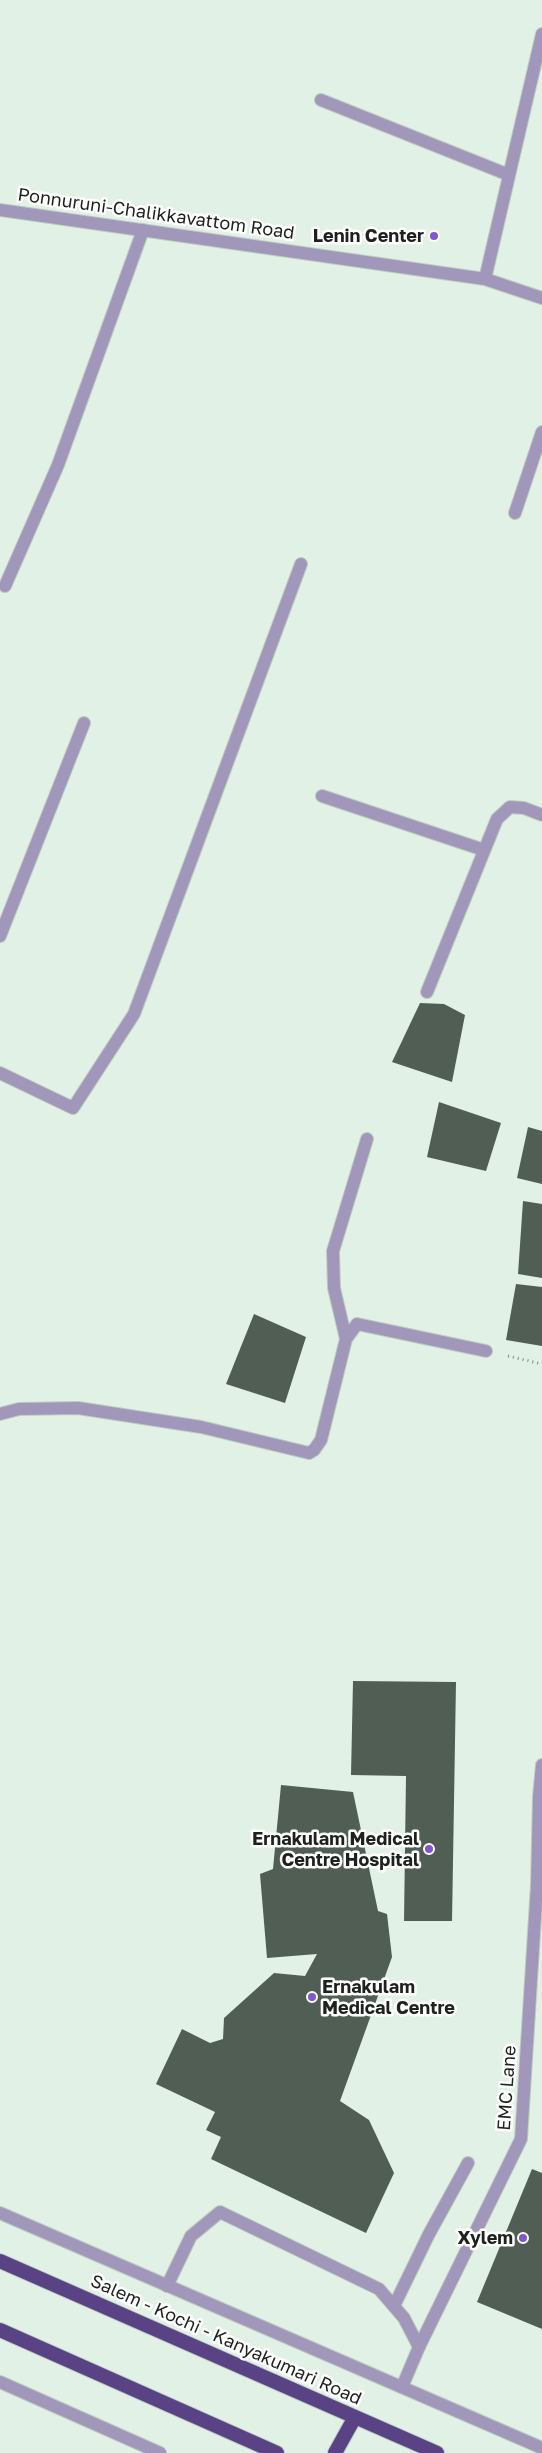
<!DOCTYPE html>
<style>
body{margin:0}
canvas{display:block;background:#e1f1e5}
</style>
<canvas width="542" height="2453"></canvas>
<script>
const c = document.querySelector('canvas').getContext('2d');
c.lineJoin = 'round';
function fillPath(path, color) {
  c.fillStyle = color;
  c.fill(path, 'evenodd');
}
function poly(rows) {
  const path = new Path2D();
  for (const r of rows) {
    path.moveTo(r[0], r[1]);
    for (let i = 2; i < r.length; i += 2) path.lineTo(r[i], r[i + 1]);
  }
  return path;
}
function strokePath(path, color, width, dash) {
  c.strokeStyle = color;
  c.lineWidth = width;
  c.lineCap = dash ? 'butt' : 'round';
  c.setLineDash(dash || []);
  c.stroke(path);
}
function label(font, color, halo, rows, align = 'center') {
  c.font = font + ' "Golos Text",sans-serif';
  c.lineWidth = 5;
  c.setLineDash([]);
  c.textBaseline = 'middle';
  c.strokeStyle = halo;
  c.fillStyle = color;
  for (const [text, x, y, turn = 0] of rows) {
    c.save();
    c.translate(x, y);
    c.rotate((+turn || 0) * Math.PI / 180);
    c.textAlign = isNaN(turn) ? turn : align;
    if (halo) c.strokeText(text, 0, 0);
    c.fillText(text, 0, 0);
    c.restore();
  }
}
fillPath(poly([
 [420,1003,444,1004,465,1015,452,1082,392,1062],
 [439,1102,501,1123,486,1171,427,1157],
 [528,1127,542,1131,542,1184,517,1178],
 [523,1201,542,1204,542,1278,518,1274],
 [516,1284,542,1287,542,1346,506,1340],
 [254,1314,306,1337,285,1403,226,1384],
 [353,1681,456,1682,452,1921,404,1921,406,1776,351,1775],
 [281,1785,353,1792,378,1911,387,1914,392,1957,340,2101,369,2120,394,2173,366,2233,211,2159,221,2137,206,2130,215,2112,156,2084,182,2029,210,2043,223,2039,224,2018,274,1973,305,1976,317,1954,267,1958,260,1874,273,1869],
 [532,2169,542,2173,542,2329,477,2302]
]), '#515e54');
const service = poly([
 [515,513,542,432],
 [167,2286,191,2236,220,2212,379,2289,404,2318,419,2347],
 [394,2306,429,2234,468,2163]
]);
const minor = poly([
 [321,100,509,175],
 [5,586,58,465,143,230],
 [322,796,484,850],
 [0,936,84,723],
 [427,992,497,819,510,807,524,808,542,815],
 [0,1073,73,1108,134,1014,301,564],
 [346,1339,334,1288,333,1251,367,1139],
 [0,1414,19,1409,78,1408,201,1427,309,1453,314,1450,321,1440,346,1339,357,1324,486,1351],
 [402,2387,419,2347,521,2139,537,1885,539,1797,542,1765]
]);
const tertiary = poly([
 [0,210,485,279,542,298],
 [485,279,542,34],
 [0,2213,542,2448],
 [0,2382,160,2453]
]);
const trunk = poly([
 [0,2261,437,2453],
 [0,2330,277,2453],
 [335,2453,355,2417]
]);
strokePath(service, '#beccc1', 14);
strokePath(minor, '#beccc1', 14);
strokePath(tertiary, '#beccc1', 14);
strokePath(trunk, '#beccc1', 16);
strokePath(poly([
 [508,1356,542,1364]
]), '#808b83', 3, [1, 4]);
strokePath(service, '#a197ba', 12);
strokePath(minor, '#a197ba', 12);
strokePath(tertiary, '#a197ba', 12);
strokePath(trunk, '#5a4384', 14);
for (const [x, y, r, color] of [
 [434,236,5,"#8155ce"],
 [429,1849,5,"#8155ce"],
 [312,1997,5,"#8155ce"],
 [523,2238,5,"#8155ce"]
]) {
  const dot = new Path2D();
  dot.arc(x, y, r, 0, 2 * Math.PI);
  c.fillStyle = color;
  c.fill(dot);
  strokePath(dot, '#fff', 2);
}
label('18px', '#1d221e', '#fff', [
 ["Ponnuruni-Chalikkavattom Road",156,214,8],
 ["EMC Lane",507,2088,-86],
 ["Salem - Kochi - Kanyakumari Road",226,2340,24]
]);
label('bold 18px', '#1d221e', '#fff', [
 ["Lenin Center",424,236],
 ["Ernakulam Medical",419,1839],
 ["Centre Hospital",419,1860],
 ["Ernakulam",322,1987,"left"],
 ["Medical Centre",322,2008,"left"],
 ["Xylem",513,2238]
], 'right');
</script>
